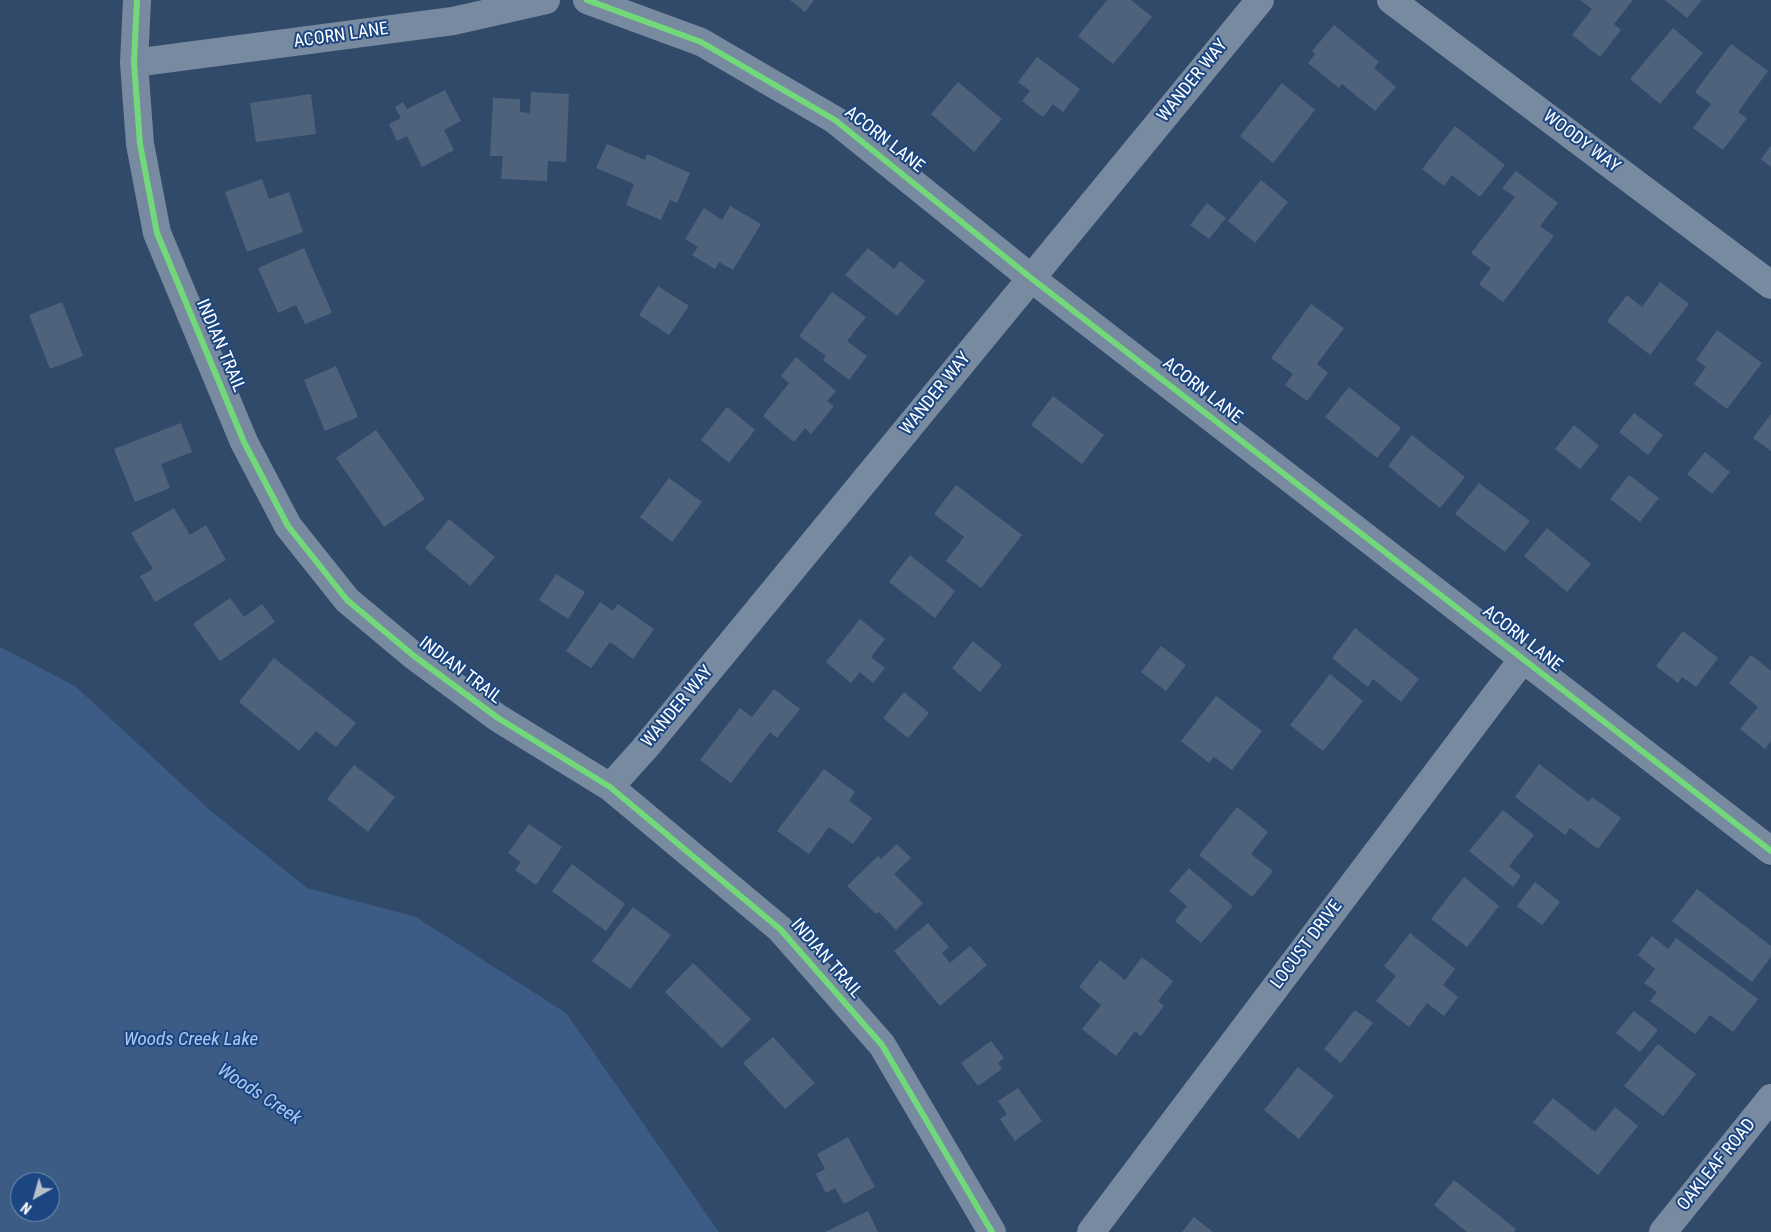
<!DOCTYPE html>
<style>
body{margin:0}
#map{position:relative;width:1771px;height:1232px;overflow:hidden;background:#324a6a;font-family:"Roboto Condensed",sans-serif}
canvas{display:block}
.north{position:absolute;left:10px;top:1172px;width:50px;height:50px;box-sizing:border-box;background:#1b4681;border:1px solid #7690b3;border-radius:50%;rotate:218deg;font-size:14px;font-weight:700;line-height:20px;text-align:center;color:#fff}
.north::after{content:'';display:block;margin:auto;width:18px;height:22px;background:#b7c0cb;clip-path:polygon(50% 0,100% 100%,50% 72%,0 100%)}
</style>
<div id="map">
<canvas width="1771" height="1232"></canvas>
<div class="north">N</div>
</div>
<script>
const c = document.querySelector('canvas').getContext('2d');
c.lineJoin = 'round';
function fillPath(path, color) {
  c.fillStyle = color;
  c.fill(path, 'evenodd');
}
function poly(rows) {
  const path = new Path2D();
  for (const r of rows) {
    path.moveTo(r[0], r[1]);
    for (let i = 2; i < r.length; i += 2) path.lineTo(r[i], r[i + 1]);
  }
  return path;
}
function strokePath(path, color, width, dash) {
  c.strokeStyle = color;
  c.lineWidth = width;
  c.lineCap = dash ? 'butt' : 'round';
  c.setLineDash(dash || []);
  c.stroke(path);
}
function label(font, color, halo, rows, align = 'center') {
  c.font = font + ' "Roboto Condensed",sans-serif';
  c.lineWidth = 4;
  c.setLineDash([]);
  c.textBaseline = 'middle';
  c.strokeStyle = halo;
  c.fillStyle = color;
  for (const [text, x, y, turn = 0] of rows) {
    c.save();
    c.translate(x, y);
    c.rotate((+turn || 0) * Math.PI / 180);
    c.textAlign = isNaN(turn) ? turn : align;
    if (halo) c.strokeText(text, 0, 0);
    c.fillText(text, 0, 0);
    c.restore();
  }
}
fillPath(poly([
 [0,647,75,686,211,811,307,888,416,917,566,1013,719,1232,0,1232],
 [20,1182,50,1182,50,1212,20,1212]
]), '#3c5b85');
fillPath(poly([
 [790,0,814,0,805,12],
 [1107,0,1131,0,1152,17,1113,64,1078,36],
 [1580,0,1633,0,1614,24,1621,30,1600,57,1572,35,1592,9],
 [1665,0,1702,0,1687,18],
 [1334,25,1379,62,1374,68,1396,87,1375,111,1342,84,1339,88,1308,63,1315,54,1312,51],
 [1673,28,1703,53,1660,104,1630,79],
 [1731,44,1768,71,1738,112,1747,118,1723,150,1693,128,1711,104,1695,92],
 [1037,57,1080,89,1063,112,1053,104,1043,117,1022,101,1030,91,1018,82],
 [958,82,1002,119,974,152,931,114],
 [1282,83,1315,110,1273,163,1240,136],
 [445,90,461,121,444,130,454,150,422,167,407,136,397,141,389,124,401,118,395,107,403,102,407,109],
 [531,92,569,94,566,162,548,161,547,181,501,179,503,156,490,156,493,98,520,99,520,112,530,113],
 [311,94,316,134,256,142,250,103],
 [1455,126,1505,165,1480,197,1452,175,1444,186,1422,169],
 [607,144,645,160,647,154,690,173,677,203,670,200,661,220,626,205,634,184,596,168],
 [1771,146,1771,167,1761,159],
 [1516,171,1558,203,1540,226,1554,236,1503,302,1479,284,1491,268,1471,253,1515,197,1502,188],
 [262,179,269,199,289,192,303,232,247,252,225,192],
 [1261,180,1288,202,1255,243,1228,221],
 [1207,203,1226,218,1209,239,1190,225],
 [730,206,761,224,733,270,719,262,715,269,692,255,698,247,685,239,704,208,722,220],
 [304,248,332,313,305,324,296,305,278,313,258,268],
 [868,248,894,269,900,261,925,281,897,316,845,275],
 [1660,282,1689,304,1650,355,1607,321,1627,295,1642,307],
 [658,286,689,306,669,335,639,315],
 [832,292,866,317,847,341,867,356,849,380,823,360,826,356,799,336],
 [62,302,83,356,50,369,29,315],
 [1311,304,1344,328,1317,364,1328,373,1307,401,1285,385,1293,374,1271,358],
 [1717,330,1762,363,1727,409,1694,384,1706,367,1696,360],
 [796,357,836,391,827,401,834,406,811,434,805,428,794,442,763,416,789,383,781,376],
 [336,366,358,417,325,431,304,380],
 [1349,387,1401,428,1377,458,1325,417],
 [1053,396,1104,435,1082,464,1031,425],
 [727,407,755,430,729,463,701,440],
 [1634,413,1663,435,1648,455,1619,432],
 [1771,414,1771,451,1753,438],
 [181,423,192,452,161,464,170,488,135,502,114,449],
 [1574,425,1599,446,1580,469,1555,449],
 [376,430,425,499,384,527,336,458],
 [1412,435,1465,477,1440,508,1388,466],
 [1705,452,1730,472,1712,494,1687,474],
 [1629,475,1659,498,1640,522,1610,499],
 [669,478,702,502,672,542,640,517],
 [1479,483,1530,521,1505,552,1455,514],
 [956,485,1022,535,981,588,946,561,964,537,934,514],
 [174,508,190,535,206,525,226,560,155,602,140,576,153,569,131,533],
 [449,519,495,557,470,586,425,548],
 [1547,528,1591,564,1567,592,1524,556],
 [910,555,955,591,935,618,889,582],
 [556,574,585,592,568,619,539,600],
 [230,598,244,617,262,604,275,622,220,661,193,624],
 [600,602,613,611,618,604,654,629,633,659,610,642,591,668,566,651],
 [860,619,885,639,871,657,885,668,873,683,860,672,851,683,826,662],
 [1355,628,1419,679,1401,702,1373,679,1368,687,1332,658],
 [1683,631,1718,658,1696,687,1682,677,1678,683,1656,666],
 [973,641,1002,665,980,692,952,668],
 [1161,646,1186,665,1166,691,1141,672],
 [1751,655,1771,671,1771,741,1765,749,1740,729,1758,707,1729,683],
 [274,658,356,723,336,747,316,731,299,751,239,702],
 [1330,674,1363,701,1323,751,1290,725],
 [774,689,800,709,777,738,770,732,731,783,700,760,740,708,752,717],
 [904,692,929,713,908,738,883,718],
 [1216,696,1262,731,1232,770,1214,757,1209,763,1181,741],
 [1539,764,1589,802,1592,797,1621,818,1598,849,1570,828,1565,835,1515,797],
 [354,765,395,797,368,832,327,799],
 [824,769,855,792,849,801,872,818,853,844,829,827,809,854,777,831],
 [1237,807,1268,832,1251,854,1273,871,1252,897,1199,855],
 [1503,810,1534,835,1509,866,1521,876,1513,887,1469,851],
 [529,824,562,847,536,885,515,870,521,862,508,853],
 [897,844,911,858,894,874,923,903,896,930,879,912,876,914,847,886,878,856,881,859],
 [572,864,625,904,606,931,552,891],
 [1189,868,1233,906,1201,943,1175,921,1187,906,1169,891],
 [1464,877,1499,906,1467,947,1431,919],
 [1535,882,1560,902,1542,925,1517,906],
 [1697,889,1771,946,1771,957,1752,982,1672,921],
 [633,907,671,935,630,989,592,961],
 [928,923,949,947,942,953,950,963,970,946,987,965,940,1006,894,951],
 [1410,933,1455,969,1443,985,1458,997,1444,1016,1427,1003,1409,1027,1376,1001,1396,976,1384,966],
 [1652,936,1668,949,1676,938,1758,999,1733,1032,1710,1015,1695,1034,1650,1001,1657,992,1644,983,1655,969,1638,955],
 [1142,957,1173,981,1158,1001,1164,1006,1141,1036,1135,1031,1116,1056,1082,1029,1101,1005,1079,987,1100,960,1125,980],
 [693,963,751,1019,722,1048,665,992],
 [1355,1010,1373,1023,1341,1063,1324,1049],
 [1634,1011,1658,1030,1640,1052,1616,1033],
 [773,1037,815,1083,785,1109,743,1063],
 [991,1041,1004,1058,998,1063,1002,1069,978,1086,961,1063],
 [1658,1044,1696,1074,1663,1116,1624,1086],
 [1298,1067,1334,1096,1299,1139,1264,1110],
 [1018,1088,1042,1121,1015,1141,1000,1119,1007,1114,998,1101],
 [1553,1098,1595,1132,1615,1107,1638,1126,1598,1175,1533,1122],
 [848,1137,875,1187,844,1204,835,1188,826,1193,816,1174,825,1169,817,1154],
 [1454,1180,1516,1229,1514,1232,1467,1232,1434,1205],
 [868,1211,878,1232,825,1232],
 [1194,1217,1213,1232,1182,1232]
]), '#4e627c');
strokePath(poly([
 [137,0,134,63,140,144,157,233,244,442,288,526,347,600,414,656,498,718,610,787,780,929,882,1045,992,1232],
 [587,0,701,42,835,120,1031,278,1771,851],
 [1391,0,1771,285],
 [134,63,453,21,546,0],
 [610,787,645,748,1260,0],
 [1091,1232,1523,659],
 [1663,1232,1771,1098]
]), '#788aa0', 28);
strokePath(poly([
 [137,0,134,63,140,144,157,233,244,442,288,526,347,600,414,656,498,718,610,787,780,929,882,1045,992,1232],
 [587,0,701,42,835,120,1031,278,1771,851]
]), '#71d979', 6);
label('18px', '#fff', '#1b4681', [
 ["ACORN LANE",341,36,-8],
 ["WANDER WAY",1193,81,-51],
 ["ACORN LANE",884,140,38],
 ["WOODY WAY",1581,142,37],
 ["INDIAN TRAIL",220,346,67],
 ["ACORN LANE",1202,391,38],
 ["WANDER WAY",936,394,-51],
 ["ACORN LANE",1522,639,38],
 ["INDIAN TRAIL",460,671,37],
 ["WANDER WAY",678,707,-50],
 ["LOCUST DRIVE",1307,945,-53],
 ["INDIAN TRAIL",826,959,49],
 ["OAKLEAF ROAD",1717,1165,-51]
]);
label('italic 19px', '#abcaf2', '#1b4681', [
 ["Woods Creek Lake",191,1040],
 ["Woods Creek",259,1095,33]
]);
</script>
